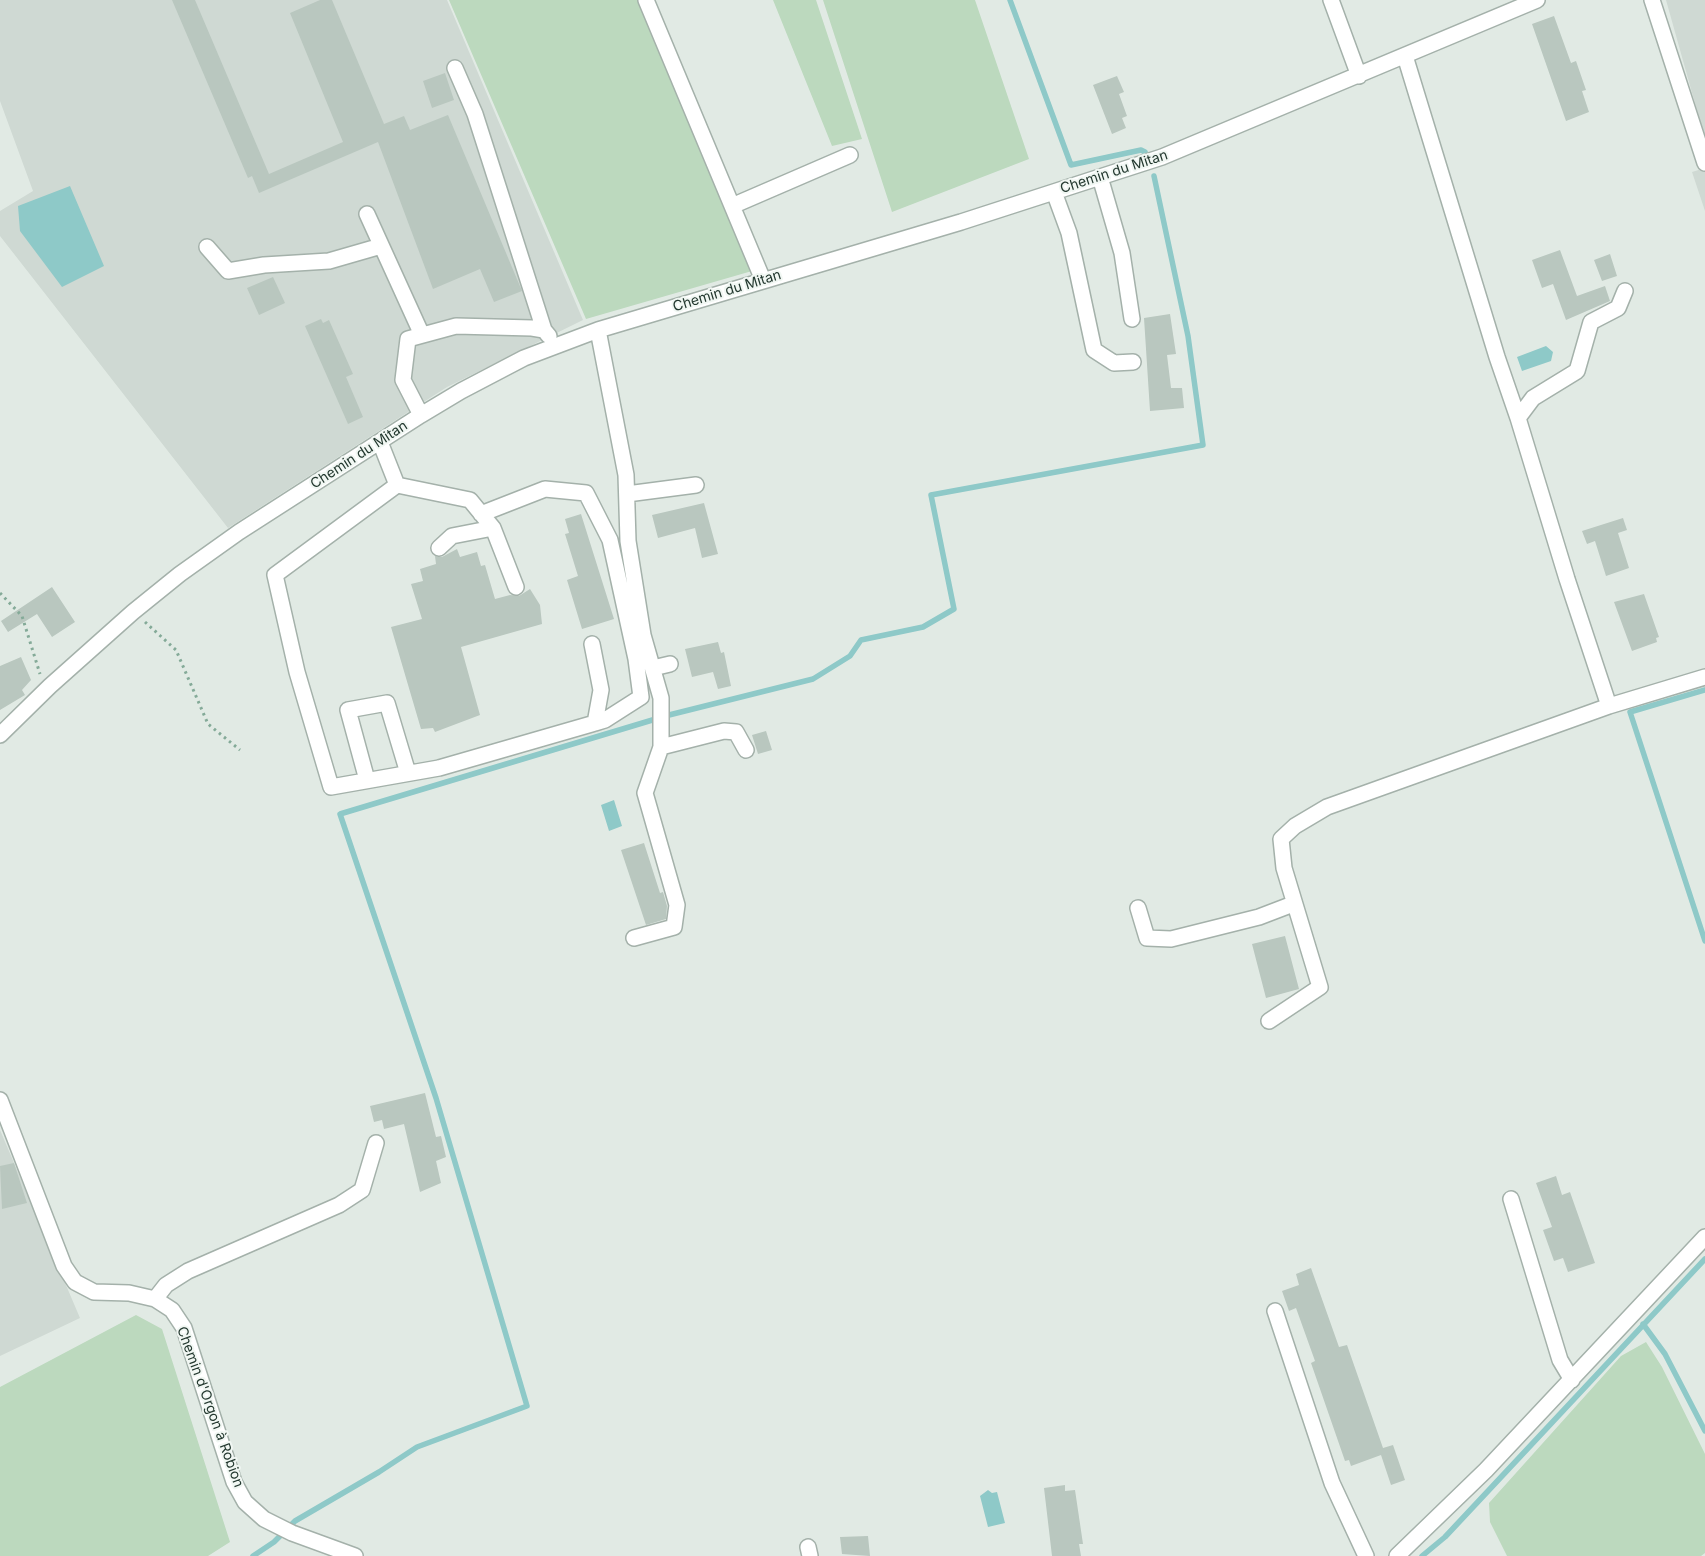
<!DOCTYPE html>
<meta charset="utf-8">
<style>
body{margin:0}
canvas{display:block;background:#e1eae4}
</style>
<canvas width="1705" height="1556"></canvas>
<script>
const c = document.querySelector('canvas').getContext('2d');
c.lineJoin = 'round';
function fillPath(path, color) {
  c.fillStyle = color;
  c.fill(path, 'evenodd');
}
function poly(rows) {
  const path = new Path2D();
  for (const r of rows) {
    path.moveTo(r[0], r[1]);
    for (let i = 2; i < r.length; i += 2) path.lineTo(r[i], r[i + 1]);
  }
  return path;
}
function strokePath(path, color, width, dash) {
  c.strokeStyle = color;
  c.lineWidth = width;
  c.lineCap = dash ? 'butt' : 'round';
  c.setLineDash(dash || []);
  c.stroke(path);
}
function label(font, color, halo, rows, align = 'center') {
  c.font = font + ' Inter,sans-serif';
  c.lineWidth = 4;
  c.setLineDash([]);
  c.textBaseline = 'middle';
  c.strokeStyle = halo;
  c.fillStyle = color;
  for (const [text, x, y, turn = 0] of rows) {
    c.save();
    c.translate(x, y);
    c.rotate((+turn || 0) * Math.PI / 180);
    c.textAlign = isNaN(turn) ? turn : align;
    if (halo) c.strokeText(text, 0, 0);
    c.fillText(text, 0, 0);
    c.restore();
  }
}
fillPath(poly([
 [0,0,447,0,583,320,447,387,228,528,0,236,0,211,33,191,0,101],
 [1666,0,1705,0,1705,139],
 [1705,168,1705,211,1692,172],
 [0,1130,80,1318,0,1356]
]), '#cfd9d3');
fillPath(poly([
 [449,0,639,0,752,271,586,319],
 [773,0,816,0,862,139,832,146],
 [823,0,975,0,1029,159,892,212],
 [136,1315,162,1329,230,1542,208,1556,0,1556,0,1387],
 [1646,1342,1662,1367,1705,1454,1705,1553,1701,1556,1507,1556,1490,1522,1489,1503,1621,1356]
]), '#bcd9be');
fillPath(poly([
 [70,186,104,266,62,287,20,231,18,206],
 [1546,346,1553,352,1551,361,1522,371,1517,357],
 [614,800,622,826,609,831,601,805],
 [988,1490,992,1493,997,1492,1005,1523,988,1527,980,1496]
]), '#8ec9c8');
strokePath(poly([
 [1010,0,1071,165,1141,150,1145,152],
 [1705,690,1630,712,1705,941],
 [1643,1324,1665,1354,1705,1431],
 [253,1556,274,1542,295,1521,379,1472,417,1447,527,1406,436,1098,340,814,669,715,813,679,850,656,861,640,923,627,954,609,931,495,1203,445,1188,336,1154,176],
 [1422,1556,1445,1537,1705,1259]
]), '#8ec9c8', 5.5);
fillPath(poly([
 [172,0,195,0,269,174,343,142,290,13,320,0,332,0,384,124,404,116,410,130,448,115,522,291,494,302,480,269,433,289,378,142,259,193,252,176,248,178],
 [1554,16,1571,63,1576,61,1586,90,1582,91,1589,112,1566,121,1532,24],
 [445,73,454,100,432,108,423,81],
 [1117,76,1124,92,1119,94,1127,116,1122,118,1126,128,1112,134,1093,85],
 [1560,250,1577,296,1605,286,1610,301,1566,320,1553,284,1542,288,1532,260],
 [1610,254,1617,276,1602,281,1594,260],
 [273,277,285,303,259,315,247,288],
 [1170,314,1176,354,1167,355,1171,388,1182,388,1184,408,1150,411,1144,318],
 [321,319,323,323,329,320,353,374,346,377,363,417,348,424,305,326],
 [704,503,718,554,702,558,695,528,658,538,652,515],
 [581,514,614,619,582,629,567,580,578,576,565,534,569,533,565,519],
 [1623,518,1627,530,1618,533,1629,568,1606,576,1595,541,1587,544,1582,531],
 [457,549,460,557,477,552,481,566,485,565,495,599,510,595,519,596,530,589,540,605,542,624,461,647,480,715,435,732,433,728,421,729,391,627,422,619,411,584,423,581,420,569,436,564,435,556,442,557],
 [52,587,75,622,52,637,37,614,8,632,1,621],
 [1644,594,1659,637,1656,638,1657,642,1632,651,1614,602],
 [718,642,721,653,724,652,731,686,718,689,713,672,692,677,685,649],
 [21,657,31,680,22,690,25,695,0,710,0,666],
 [766,731,772,750,758,754,752,735],
 [644,843,660,893,663,892,667,906,666,919,646,925,621,850],
 [1285,936,1299,989,1266,998,1252,944],
 [425,1093,436,1137,441,1136,446,1157,436,1161,441,1183,420,1192,404,1124,384,1129,382,1120,374,1122,370,1106],
 [14,1163,27,1203,2,1209,0,1166],
 [1556,1176,1562,1195,1570,1192,1595,1263,1568,1272,1563,1258,1554,1261,1543,1230,1552,1227,1536,1183],
 [1311,1268,1339,1347,1347,1345,1383,1448,1393,1445,1405,1480,1391,1485,1381,1455,1351,1466,1349,1460,1345,1461,1311,1363,1315,1361,1296,1308,1289,1311,1282,1291,1299,1285,1296,1274],
 [1065,1485,1065,1491,1075,1490,1083,1544,1079,1544,1081,1556,1052,1556,1044,1488],
 [868,1536,870,1556,842,1554,840,1537]
]), '#b9c7bf');
const minor = poly([
 [646,0,763,280],
 [1331,0,1359,76],
 [1652,0,1705,163],
 [1405,56,1497,357,1518,418,1567,579,1609,706],
 [455,68,475,114,544,330],
 [1100,177,1122,253,1132,319],
 [1054,192,1069,233,1094,350,1114,363,1133,362],
 [732,206,850,155],
 [367,214,422,335],
 [207,247,228,271,264,265,329,261,381,246],
 [598,330,626,475,628,541,643,635,661,698,661,747,645,793,677,905,674,927,634,938],
 [421,415,403,380,408,339,456,326,532,328,544,330,549,336],
 [1518,418,1533,398,1577,371,1591,322,1618,308,1625,291],
 [380,442,397,485,470,500,493,528,516,587],
 [397,485,275,575,297,672,331,787,439,768,595,723,605,720,641,697,636,659,610,540,586,493,545,489,481,514],
 [627,494,696,485],
 [439,548,452,536,493,528],
 [592,644,601,690,595,723],
 [653,668,670,664],
 [0,735,50,686,133,612,180,574,239,532,421,415,461,391,524,358,598,330,961,222,1162,157,1537,0],
 [661,747,724,731,736,732,746,750],
 [367,780,348,710,387,703,408,773],
 [1138,908,1147,938,1171,939,1259,917,1293,904],
 [1269,1021,1320,987,1284,868,1281,839,1295,826,1327,807,1609,706,1705,677],
 [0,1100,64,1266,75,1282,94,1292,129,1293,155,1299,172,1310,184,1328,234,1482,245,1502,264,1519,292,1533,355,1556],
 [1511,1199,1560,1360,1572,1380],
 [155,1299,166,1285,188,1271,339,1205,362,1190,376,1143],
 [1275,1311,1332,1483,1366,1556],
 [808,1547,810,1556],
 [1397,1556,1486,1470,1705,1237]
]);
strokePath(minor, '#a4b1aa', 18);
strokePath(poly([
 [0,593,22,616,40,674],
 [145,622,176,650,208,724,240,750]
]), '#84aa98', 3, [2.5, 4]);
strokePath(minor, '#fff', 15);
label('14px', '#23382f', '#f1f7f3', [
 ["Chemin du Mitan",1114,172,-18],
 ["Chemin du Mitan",727,291,-17],
 ["Chemin du Mitan",359,455,-33],
 ["Chemin d'Orgon à Robion",210,1407,70]
]);
</script>
